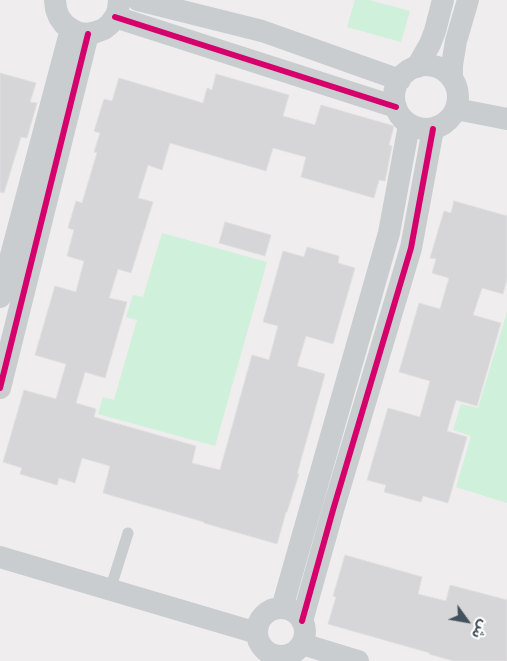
<!DOCTYPE html>
<meta charset="utf-8">
<style>
body{margin:0}
#map{position:relative;width:507px;height:661px;overflow:hidden;background:#efeded;font-family:"Alegreya Sans","Noto Sans Arabic",sans-serif}
canvas{display:block}
.north{position:absolute;left:442px;top:596px;width:50px;height:50px;-webkit-text-stroke:4px #fff;paint-order:stroke;rotate:122deg;font-size:14px;font-weight:700;line-height:20px;text-align:center;color:#43515c}
.north::after{content:'';display:block;margin:auto;width:18px;height:22px;background:#43515c;clip-path:polygon(50% 0,100% 100%,50% 72%,0 100%)}
</style>
<div id="map">
<canvas width="507" height="661"></canvas>
<div class="north">ش</div>
</div>
<script>
const c = document.querySelector('canvas').getContext('2d');
c.lineJoin = 'round';
function fillPath(path, color) {
  c.fillStyle = color;
  c.fill(path, 'evenodd');
}
function poly(rows) {
  const path = new Path2D();
  for (const r of rows) {
    if (r.length === 3) {
      path.moveTo(r[0] + r[2], r[1]);
      path.arc(r[0], r[1], r[2], 0, 2 * Math.PI);
      continue;
    }
    path.moveTo(r[0], r[1]);
    for (let i = 2; i < r.length; i += 2) path.lineTo(r[i], r[i + 1]);
  }
  return path;
}
function strokePath(path, color, width, dash) {
  c.strokeStyle = color;
  c.lineWidth = width;
  c.lineCap = dash ? 'butt' : 'round';
  c.setLineDash(dash || []);
  c.stroke(path);
}
fillPath(poly([
 [355,0,369,0,410,11,401,42,347,27],
 [162,233,267,262,215,446,98,414,103,397,114,400,137,320,126,317,133,295,143,297],
 [507,312,507,503,456,487,471,436,453,430,461,404,478,408]
]), '#cff0da');
const building = poly([
 [0,73,36,83,30,102,37,103,27,138,21,137,4,193,0,192,0,73],
 [216,74,289,95,283,116,315,125,321,105,394,126,389,145,392,146,385,181,379,180,374,198,301,177,306,157,273,148,266,171,170,143,162,170,148,165,138,198,153,202,131,273,118,269,109,298,127,302,105,378,85,372,76,403,96,409,94,417,196,446,192,463,220,470,252,355,269,360,278,326,263,322,283,251,304,257,307,247,339,256,338,263,355,268,333,344,306,336,297,366,325,374,297,474,299,474,287,512,286,512,277,544,204,523,204,522,103,493,110,466,82,458,75,483,59,478,57,485,20,474,22,468,3,462,24,390,56,399,66,364,35,355,55,286,76,292,84,261,67,256,74,230,68,228,76,201,82,203,97,153,94,152,100,133,94,131,104,99,112,101,119,78,203,103,207,88,212,90,216,74],
 [454,201,507,216,507,279,503,294,482,288,473,315,501,323,477,406,456,400,447,431,467,437,448,503,423,496,421,502,384,492,386,485,367,480,388,408,420,417,430,381,399,372,419,303,440,309,449,278,432,273,436,259,430,258,444,211,451,213,454,201],
 [225,222,271,235,265,256,219,243,225,222],
 [345,555,422,577,418,594,446,601,450,585,507,600,507,661,454,661,429,654,430,653,328,624,336,597,333,596,345,555]
]);
fillPath(building, '#d6d5d7');
strokePath(building, '#e0dfe0', 1);
strokePath(poly([
 [110,590,128,533]
]), '#c9cdcf', 11);
strokePath(poly([
 [55,0,56,9,59,17,64,24,71,29,79,33,88,34,96,32,104,29,110,24,115,17,118,10,119,0],
 [138,0,262,31,400,80],
 [115,17,396,107],
 [426,97,32],
 [417,67,430,44,435,31,443,0],
 [452,78,452,65,456,41,468,0],
 [456,109,507,119],
 [0,297,71,29],
 [0,388,88,34],
 [0,557,257,633],
 [282,608,389,233,409,125],
 [281,632,24],
 [302,621,333,510,411,248,433,129],
 [302,644,358,661]
]), '#c9cdcf', 22);
strokePath(poly([
 [115,17,396,107],
 [0,388,88,34],
 [302,621,333,510,411,248,433,129]
]), '#d6006c', 6);
</script>
